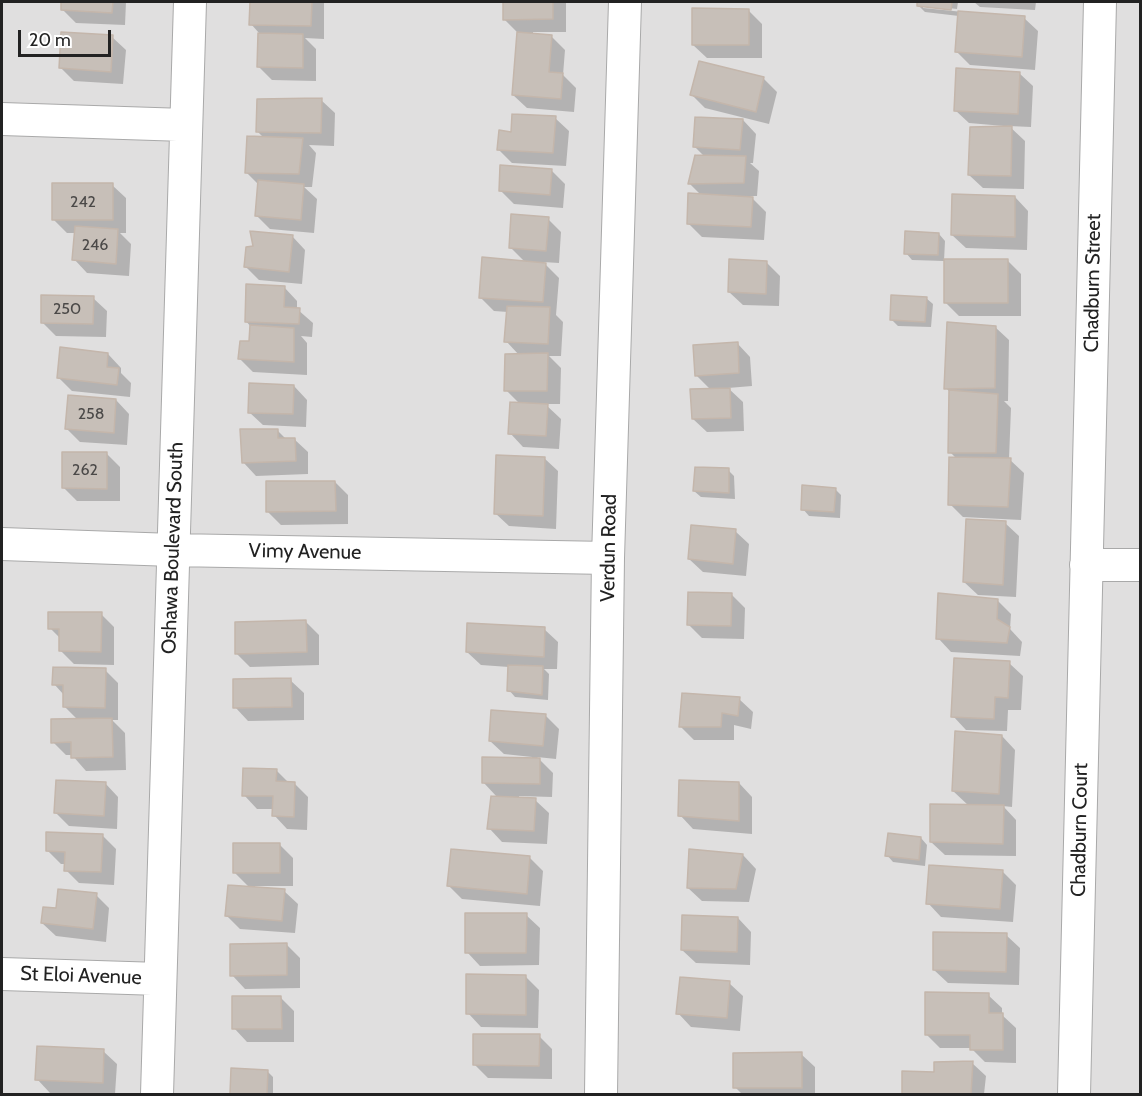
<!DOCTYPE html>
<style>
body{margin:0}
#map{position:relative;width:1142px;height:1096px;overflow:hidden;background:#f2efe9;font-family:Cabin,sans-serif}
canvas{display:block}
.frame{position:absolute;inset:0;border:3px solid #222;pointer-events:none}
.scale{position:absolute;left:18px;top:30px;width:93px;height:27px;box-sizing:border-box;border:3px solid #222;border-top:0;padding-left:8px;font-size:18px;line-height:21px;white-space:nowrap;color:#222;-webkit-text-stroke:4px #fff;paint-order:stroke}
</style>
<div id="map">
<canvas width="1142" height="1096"></canvas>
<div class="frame"></div>
<div class="scale">20 m</div>
</div>
<script>
const c = document.querySelector('canvas').getContext('2d');
c.lineJoin = 'round';
function fillPath(path, color) {
  c.fillStyle = color;
  c.fill(path, 'evenodd');
}
function poly(rows) {
  const path = new Path2D();
  for (const r of rows) {
    path.moveTo(r[0], r[1]);
    for (let i = 2; i < r.length; i += 2) path.lineTo(r[i], r[i + 1]);
  }
  return path;
}
function strokePath(path, color, width, dash) {
  c.strokeStyle = color;
  c.lineWidth = width;
  c.lineCap = dash ? 'butt' : 'round';
  c.setLineDash(dash || []);
  c.stroke(path);
}
function label(font, color, halo, rows, align = 'center') {
  c.font = font + ' Cabin,sans-serif';
  c.lineWidth = 4.5;
  c.setLineDash([]);
  c.textBaseline = 'middle';
  c.strokeStyle = halo;
  c.fillStyle = color;
  for (const [text, x, y, turn = 0] of rows) {
    c.save();
    c.translate(x, y);
    c.rotate((+turn || 0) * Math.PI / 180);
    c.textAlign = isNaN(turn) ? turn : align;
    if (halo) c.strokeText(text, 0, 0);
    c.fillText(text, 0, 0);
    c.restore();
  }
}
fillPath(poly([
 [2,2,1140,2,1140,1094,2,1094]
]), '#e0dfdf');
fillPath(poly([
 [63,2,126,2,125,25,76,23,63,10],
 [251,2,324,2,324,39,305,38,316,49,316,81,272,80,258,66,259,33,251,24],
 [505,2,566,2,566,32,533,32,533,35,551,36,565,50,563,75,576,88,574,112,527,108,513,95,518,33,504,19],
 [918,2,958,2,957,9,923,5,923,8,1024,18,1038,31,1035,70,970,65,957,52,959,16,925,12,918,5],
 [974,2,1036,2,1035,10,980,7],
 [748,10,762,24,762,58,707,58,693,45],
 [112,37,126,50,123,84,74,81,60,67],
 [700,63,764,79,777,92,769,124,705,108,692,95],
 [1019,73,1033,86,1031,127,1009,126,1025,141,1024,189,983,188,969,175,1004,126,969,123,955,110],
 [321,100,335,113,334,146,309,145,316,153,312,187,304,187,317,199,314,233,270,229,257,216,259,185,246,172,264,138,258,132],
 [555,118,569,131,566,166,512,163,499,150,512,133],
 [743,120,756,134,753,163,750,163,759,171,757,196,750,196,766,212,764,240,702,237,688,223,702,196,690,184,705,157,694,146],
 [551,170,565,184,563,208,514,204,500,190],
 [112,185,126,198,126,233,120,233,131,244,129,276,87,273,74,259,76,233,67,233,54,220],
 [1015,197,1028,211,1027,250,966,248,952,235],
 [548,219,561,232,559,263,543,262,559,278,556,315,563,322,561,356,549,356,561,368,560,404,545,404,561,419,559,449,523,447,510,433,520,404,506,390,519,355,506,341,508,312,494,311,480,297,526,263,510,247],
 [939,234,945,241,944,261,1008,261,1021,274,1021,316,959,316,945,302,945,261,912,260,906,253],
 [292,236,305,250,302,284,259,280,246,267],
 [766,262,780,276,779,306,743,305,729,292],
 [284,287,297,301,297,309,313,323,312,337,301,336,307,343,307,375,253,372,240,359,251,343,251,327,246,321],
 [93,298,107,311,106,337,56,336,42,322],
 [926,298,933,304,931,327,898,326,891,319],
 [995,327,1009,340,1008,401,1004,401,1011,408,1009,459,1024,473,1021,520,963,517,950,504,956,458,950,452,951,393,946,388],
 [737,343,750,357,752,386,728,388,743,402,744,431,707,432,693,419,711,390,696,375],
 [108,354,121,368,121,373,131,383,130,397,72,391,59,378],
 [294,386,307,400,306,427,263,425,249,412],
 [116,400,129,414,127,445,80,442,66,428],
 [277,430,286,439,294,439,308,452,308,474,256,476,243,462],
 [107,454,120,467,120,501,77,501,63,487],
 [544,458,558,471,556,529,509,526,495,513],
 [728,470,734,476,735,499,701,497,694,491],
 [335,482,348,495,348,524,281,525,268,512],
 [835,489,841,495,840,518,809,516,803,509],
 [1005,523,1019,536,1016,597,978,595,964,582],
 [735,531,749,544,746,576,703,572,689,559],
 [732,595,745,608,744,639,702,638,688,624],
 [997,600,1011,614,1010,629,1022,642,1020,656,951,652,938,638],
 [101,614,114,627,114,665,74,664,60,650,60,638,50,628],
 [305,621,319,635,319,665,250,667,236,653],
 [544,629,558,642,557,669,544,669,549,674,548,700,515,697,509,690,509,667,481,665,467,652],
 [1009,663,1023,676,1021,710,1008,710,1007,731,966,730,953,716],
 [105,670,118,683,118,720,112,720,125,733,126,770,86,771,72,755,66,755,53,742,78,720,64,706,64,695,54,684],
 [290,680,304,693,304,720,248,721,235,707],
 [739,699,753,712,751,729,734,725,734,740,694,740,681,727],
 [545,715,559,729,556,759,537,757,553,773,552,797,519,796,519,799,535,800,549,813,547,844,502,842,489,828,498,798,483,782,532,759,532,757,504,754,490,741],
 [1002,736,1015,750,1012,807,1003,806,1016,820,1016,856,945,855,931,842,969,806,953,791],
 [276,770,289,783,294,783,308,797,307,830,287,829,274,815,274,809,257,809,244,795],
 [105,783,118,797,117,829,69,826,56,813],
 [739,783,752,797,752,834,693,829,680,815],
 [102,835,116,849,114,885,79,883,66,870,66,864,61,864,47,850],
 [921,838,927,845,925,866,893,862,887,855],
 [279,844,293,858,293,886,255,886,255,888,284,891,298,904,295,933,240,929,227,916,250,888,235,873],
 [743,855,756,869,749,902,702,901,688,888],
 [530,858,543,871,540,906,462,899,449,886],
 [1003,872,1016,885,1013,922,941,917,928,903],
 [96,895,109,908,106,942,56,936,42,923],
 [526,915,540,928,539,965,480,966,467,952],
 [738,918,751,932,750,965,696,963,682,950],
 [1006,935,1020,948,1019,985,948,983,934,970],
 [287,945,300,958,300,988,245,989,232,975],
 [525,976,539,990,538,1028,481,1027,468,1013],
 [729,983,743,996,740,1031,691,1027,678,1013],
 [988,995,1002,1008,1002,1015,1016,1028,1016,1063,985,1062,971,1048,940,1048,926,1034],
 [281,998,294,1011,294,1042,247,1042,234,1028],
 [539,1036,552,1049,552,1079,488,1078,475,1065],
 [103,1051,117,1064,115,1094,50,1093,37,1079],
 [801,1054,815,1067,815,1094,742,1094,735,1087],
 [972,1063,986,1076,984,1094,903,1094,904,1073,936,1074],
 [232,1070,267,1071,273,1077,273,1094,231,1094]
]), '#0003');
const building = poly([
 [61,2,113,2,112,13,61,10,61,2],
 [250,2,312,2,311,26,249,25,250,2],
 [503,2,553,2,553,19,503,20,503,2],
 [917,2,952,2,951,10,917,6,917,2],
 [692,8,749,9,749,45,692,45,692,8],
 [958,11,1025,16,1022,57,955,52,958,11],
 [61,32,113,35,111,72,59,68,61,32],
 [517,32,552,35,549,72,563,73,561,99,512,95,517,32],
 [258,33,303,34,303,68,257,67,258,33],
 [699,61,764,77,756,112,690,95,699,61],
 [956,68,1020,72,1018,114,954,111,956,68],
 [322,98,321,133,256,132,257,99,322,98],
 [512,114,556,116,553,153,497,150,499,130,511,132,512,114],
 [695,117,743,119,740,150,693,147,695,117],
 [1012,126,1011,176,968,175,970,127,1012,126],
 [247,136,303,138,299,174,245,173,247,136],
 [695,155,746,156,744,183,688,184,695,155],
 [500,165,552,169,550,195,499,191,500,165],
 [258,180,304,184,301,220,255,216,258,180],
 [52,183,113,183,113,220,52,220,52,183],
 [688,193,753,197,751,227,687,224,688,193],
 [952,194,1015,196,1015,237,951,235,952,194],
 [511,214,549,217,546,251,509,248,511,214],
 [75,226,118,229,116,264,72,260,75,226],
 [250,231,293,235,289,272,244,267,246,247,253,246,250,231],
 [905,231,939,233,938,255,904,254,905,231],
 [482,257,546,263,543,302,479,298,482,257],
 [729,259,767,261,766,294,728,292,729,259],
 [944,259,1008,259,1008,303,944,303,944,259],
 [246,284,285,286,284,307,300,308,299,324,245,322,246,284],
 [41,295,94,296,93,324,41,323,41,295],
 [891,295,927,297,925,322,890,320,891,295],
 [507,306,550,307,548,344,504,342,507,306],
 [947,322,996,326,995,388,944,389,947,322],
 [250,325,294,328,294,362,238,359,240,341,249,341,250,325],
 [738,342,739,373,695,376,693,345,738,342],
 [60,347,108,353,107,367,119,368,117,385,57,378,60,347],
 [548,353,547,391,504,391,505,354,548,353],
 [249,383,294,385,293,414,248,413,249,383],
 [730,388,731,418,692,419,690,389,730,388],
 [949,390,998,394,996,453,948,453,949,390],
 [68,395,116,399,114,433,65,429,68,395],
 [510,402,548,404,546,436,508,434,510,402],
 [240,429,278,429,278,438,295,438,296,461,242,463,240,429],
 [62,452,107,452,107,489,62,488,62,452],
 [496,455,545,457,543,516,494,514,496,455],
 [949,457,1011,458,1008,507,948,505,949,457],
 [695,467,729,468,729,493,693,491,695,467],
 [266,481,335,481,336,511,266,512,266,481],
 [802,485,836,488,834,512,801,510,802,485],
 [966,519,1006,521,1003,585,963,582,966,519],
 [691,525,736,529,733,564,688,559,691,525],
 [688,592,732,593,731,626,687,625,688,592],
 [938,593,998,599,997,619,1010,627,1007,643,936,639,938,593],
 [48,612,102,612,101,652,59,651,59,629,48,629,48,612],
 [306,620,307,652,235,654,235,622,306,620],
 [467,623,545,627,544,657,466,652,467,623],
 [954,658,1010,661,1008,698,995,697,994,719,951,717,954,658],
 [508,665,543,666,542,695,507,691,508,665],
 [53,667,106,668,105,708,63,707,63,685,52,685,53,667],
 [291,678,292,707,233,708,233,679,291,678],
 [682,693,740,697,738,716,722,713,721,727,679,727,682,693],
 [491,710,546,714,543,746,489,741,491,710],
 [112,718,113,757,71,758,71,742,51,743,51,719,112,718],
 [955,731,1002,735,999,794,952,791,955,731],
 [482,757,540,758,540,784,482,783,482,757],
 [243,768,277,769,276,781,295,782,294,817,272,816,273,796,242,796,243,768],
 [56,780,106,782,104,816,54,813,56,780],
 [679,780,739,782,739,821,678,816,679,780],
 [491,796,536,798,534,831,487,829,491,796],
 [930,804,1004,805,1003,844,930,842,930,804],
 [46,832,103,834,101,872,64,871,65,852,46,851,46,832],
 [888,833,921,837,919,860,885,856,888,833],
 [233,843,280,843,280,873,233,873,233,843],
 [451,849,530,856,527,894,447,886,451,849],
 [689,849,743,854,736,889,687,888,689,849],
 [929,865,1003,870,1000,909,926,904,929,865],
 [228,885,285,889,282,921,225,916,228,885],
 [58,889,97,893,93,929,41,923,43,907,56,908,58,889],
 [465,913,527,913,526,953,465,953,465,913],
 [682,915,738,917,737,952,681,950,682,915],
 [933,932,1007,933,1006,972,933,970,933,932],
 [287,943,287,975,230,976,230,944,287,943],
 [466,974,526,975,526,1015,466,1014,466,974],
 [680,977,730,981,727,1018,676,1014,680,977],
 [925,992,989,993,989,1013,1003,1013,1003,1050,970,1050,970,1035,925,1035,925,992],
 [232,996,281,996,282,1029,232,1029,232,996],
 [473,1034,540,1034,539,1066,473,1065,473,1034],
 [37,1046,104,1049,103,1083,35,1080,37,1046],
 [802,1052,802,1088,733,1088,733,1053,802,1052],
 [973,1061,971,1094,902,1094,902,1071,934,1072,934,1062,973,1061],
 [231,1068,268,1070,267,1094,230,1094,231,1068]
]);
fillPath(building, '#c7bfb8');
strokePath(building, '#c4b6ab', 1.5);
const minor = poly([
 [2,119,185,125],
 [2,544,173,550,608,558],
 [1086,565,1140,565],
 [2,974,160,979],
 [157,1094,190,2],
 [601,1094,608,558,625,2],
 [1074,1094,1100,2]
]);
strokePath(minor, '#a9a9a9', 34);
strokePath(minor, '#fff', 32);
label('16px', '#4b4948', null, [
 ["242",83,202],
 ["246",95,245],
 ["250",67,309],
 ["258",91,414],
 ["262",85,470]
]);
label('20px', '#222', '#fff', [
 ["Chadburn Street",1093,283,-89],
 ["Oshawa Boulevard South",173,548,-88],
 ["Verdun Road",609,548,-89],
 ["Vimy Avenue",305,552,1],
 ["Chadburn Court",1080,830,-89],
 ["St Eloi Avenue",81,976,2]
]);
</script>
